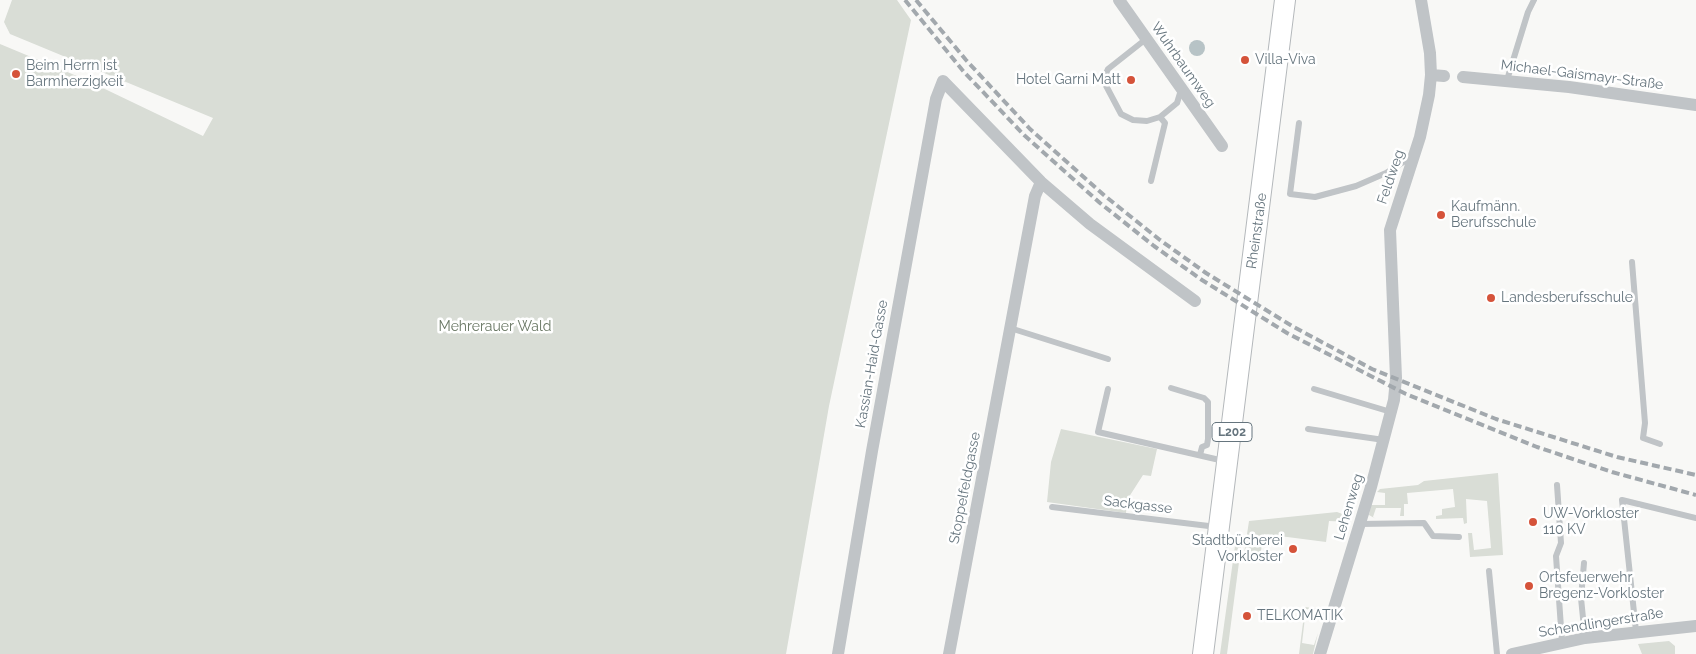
<!DOCTYPE html>
<meta charset="utf-8">
<style>
body{margin:0}
canvas{display:block;background:#f8f8f6}
</style>
<canvas width="1696" height="654"></canvas>
<script>
const c = document.querySelector('canvas').getContext('2d');
c.lineJoin = 'round';
function fillPath(path, color) {
  c.fillStyle = color;
  c.fill(path, 'evenodd');
}
function poly(rows) {
  const path = new Path2D();
  for (const r of rows) {
    if (r.length === 3) {
      path.moveTo(r[0] + r[2], r[1]);
      path.arc(r[0], r[1], r[2], 0, 2 * Math.PI);
      continue;
    }
    path.moveTo(r[0], r[1]);
    for (let i = 2; i < r.length; i += 2) path.lineTo(r[i], r[i + 1]);
  }
  return path;
}
function strokePath(path, color, width, dash) {
  c.strokeStyle = color;
  c.lineWidth = width;
  c.lineCap = dash ? 'butt' : 'round';
  c.setLineDash(dash || []);
  c.stroke(path);
}
function label(font, color, halo, rows, align = 'center') {
  c.font = font + ' Raleway,sans-serif';
  c.lineWidth = 5;
  c.setLineDash([]);
  c.textBaseline = 'middle';
  c.strokeStyle = halo;
  c.fillStyle = color;
  for (const [text, x, y, turn = 0] of rows) {
    c.save();
    c.translate(x, y);
    c.rotate((+turn || 0) * Math.PI / 180);
    c.textAlign = isNaN(turn) ? turn : align;
    if (halo) c.strokeText(text, 0, 0);
    c.fillText(text, 0, 0);
    c.restore();
  }
}
fillPath(poly([
 [12,0,897,0,911,20,829,406,786,654,0,654,0,44,84,79,203,136,213,118,10,34,4,22],
 [1061,429,1157,449,1151,476,1143,475,1127,500,1126,513,1047,502,1051,462],
 [1498,473,1503,555,1470,557,1468,533,1472,533,1474,550,1491,548,1487,501,1466,499,1467,523,1464,524,1463,518,1436,519,1436,516,1442,515,1442,509,1455,507,1453,489,1407,493,1408,504,1404,504,1404,516,1400,516,1401,508,1376,508,1373,517,1376,519,1369,515,1371,505,1385,505,1385,493,1377,492,1380,489,1418,485,1424,481],
 [1337,512,1348,516,1351,522,1329,521,1326,542,1264,534,1260,556,1244,554,1249,521],
 [1239,542,1241,547,1227,654,1220,654,1235,546],
 [1305,607,1326,610,1322,623,1323,611,1306,609,1302,643,1314,645,1318,633,1313,654,1299,654],
 [1669,641,1675,646,1675,654,1642,654,1638,644]
]), '#d9ddd6');
fillPath(poly([
 [1197,48,8]
]), '#b7c3c6');
const primary = poly([
 [1203,654,1285,0]
]);
strokePath(primary, '#b4b8bb', 22);
strokePath(poly([
 [1146,39,1108,69,1103,80,1121,114,1133,120,1147,121,1160,117,1177,103,1181,90],
 [1507,80,1528,12,1534,0],
 [1299,123,1290,194,1315,197,1356,186,1386,173,1413,156],
 [1151,181,1165,123,1160,117],
 [1632,262,1645,423,1643,438,1660,444],
 [1010,328,1108,359],
 [1171,388,1204,398,1208,402,1208,439,1207,445,1202,447,1200,455],
 [1108,389,1098,432,1224,461],
 [1314,389,1391,412],
 [1308,429,1384,440],
 [1557,485,1561,543,1556,556,1562,642],
 [1052,507,1217,527],
 [1360,524,1424,523,1433,536,1459,537],
 [1584,563,1581,598,1585,638],
 [1489,571,1497,654],
 [1636,631,1622,500,1696,518]
]), '#c0c4c7', 6);
strokePath(poly([
 [1119,0,1222,146],
 [1431,75,1444,76],
 [1463,77,1569,87,1696,105],
 [838,654,872,451,936,99,943,81,1041,182,1090,224,1195,301],
 [949,654,1035,196,1041,182],
 [1320,654,1371,487,1394,400,1396,378,1390,230,1420,137,1429,95,1431,75,1430,53,1421,0],
 [1512,654,1585,638,1696,626]
]), '#c0c4c7', 12);
strokePath(primary, '#fff', 20);
strokePath(poly([
 [905,0,964,72,1024,135,1100,203,1154,246,1202,280,1287,333,1406,394,1537,447,1612,472,1696,495],
 [916,0,966,60,1030,129,1105,196,1160,240,1206,273,1292,326,1372,369,1496,419,1617,457,1696,475]
]), '#a2a8ad', 4, [8, 4]);
for (const [x, y, r, color] of [
 [1245,60,5,"#d5533a"],
 [16,74,5,"#d5533a"],
 [1131,80,5,"#d5533a"],
 [1441,215,5,"#d5533a"],
 [1491,298,5,"#d5533a"],
 [1533,522,5,"#d5533a"],
 [1293,549,5,"#d5533a"],
 [1529,586,5,"#d5533a"],
 [1247,616,5,"#d5533a"]
]) {
  const dot = new Path2D();
  dot.arc(x, y, r, 0, 2 * Math.PI);
  c.fillStyle = color;
  c.fill(dot);
  strokePath(dot, '#fff', 2);
}
for (const [x, y, w] of [
 [1232,432,40]
]) {
  const box = new Path2D();
  box.roundRect(x - w / 2, y - 9.5, w, 19, 4);
  c.fillStyle = '#fff';
  c.fill(box);
  strokePath(box, '#66757e', 1);
}
label('bold 12px', '#66757e', null, [
 ["L202",1232,432]
]);
label('14px', '#66757e', '#fff', [
 ["Villa-Viva",1255,60],
 ["Beim Herrn ist",26,66],
 ["Barmherzigkeit",26,82],
 ["Hotel Garni Matt",1121,80,"right"],
 ["Kaufmänn.",1451,207],
 ["Berufsschule",1451,223],
 ["Landesberufsschule",1501,298],
 ["UW-Vorkloster",1543,514],
 ["110 KV",1543,530],
 ["Stadtbücherei",1283,541,"right"],
 ["Vorkloster",1283,557,"right"],
 ["Ortsfeuerwehr",1539,578],
 ["Bregenz-Vorkloster",1539,594],
 ["TELKOMATIK",1257,616]
], 'left');
label('14px', '#66757e', '#fff', [
 ["Wuhrbaumweg",1183,65,55],
 ["Michael-Gaismayr-Straße",1582,75,7],
 ["Feldweg",1391,177,-71],
 ["Rheinstraße",1257,231,-82],
 ["Kassian-Haid-Gasse",872,364,-80],
 ["Stoppelfeldgasse",965,488,-79],
 ["Sackgasse",1138,505,7],
 ["Lehenweg",1349,507,-73],
 ["Schendlingerstraße",1601,623,-9]
]);
label('14px', '#697764', '#fff', [
 ["Mehrerauer Wald",495,327]
]);
</script>
